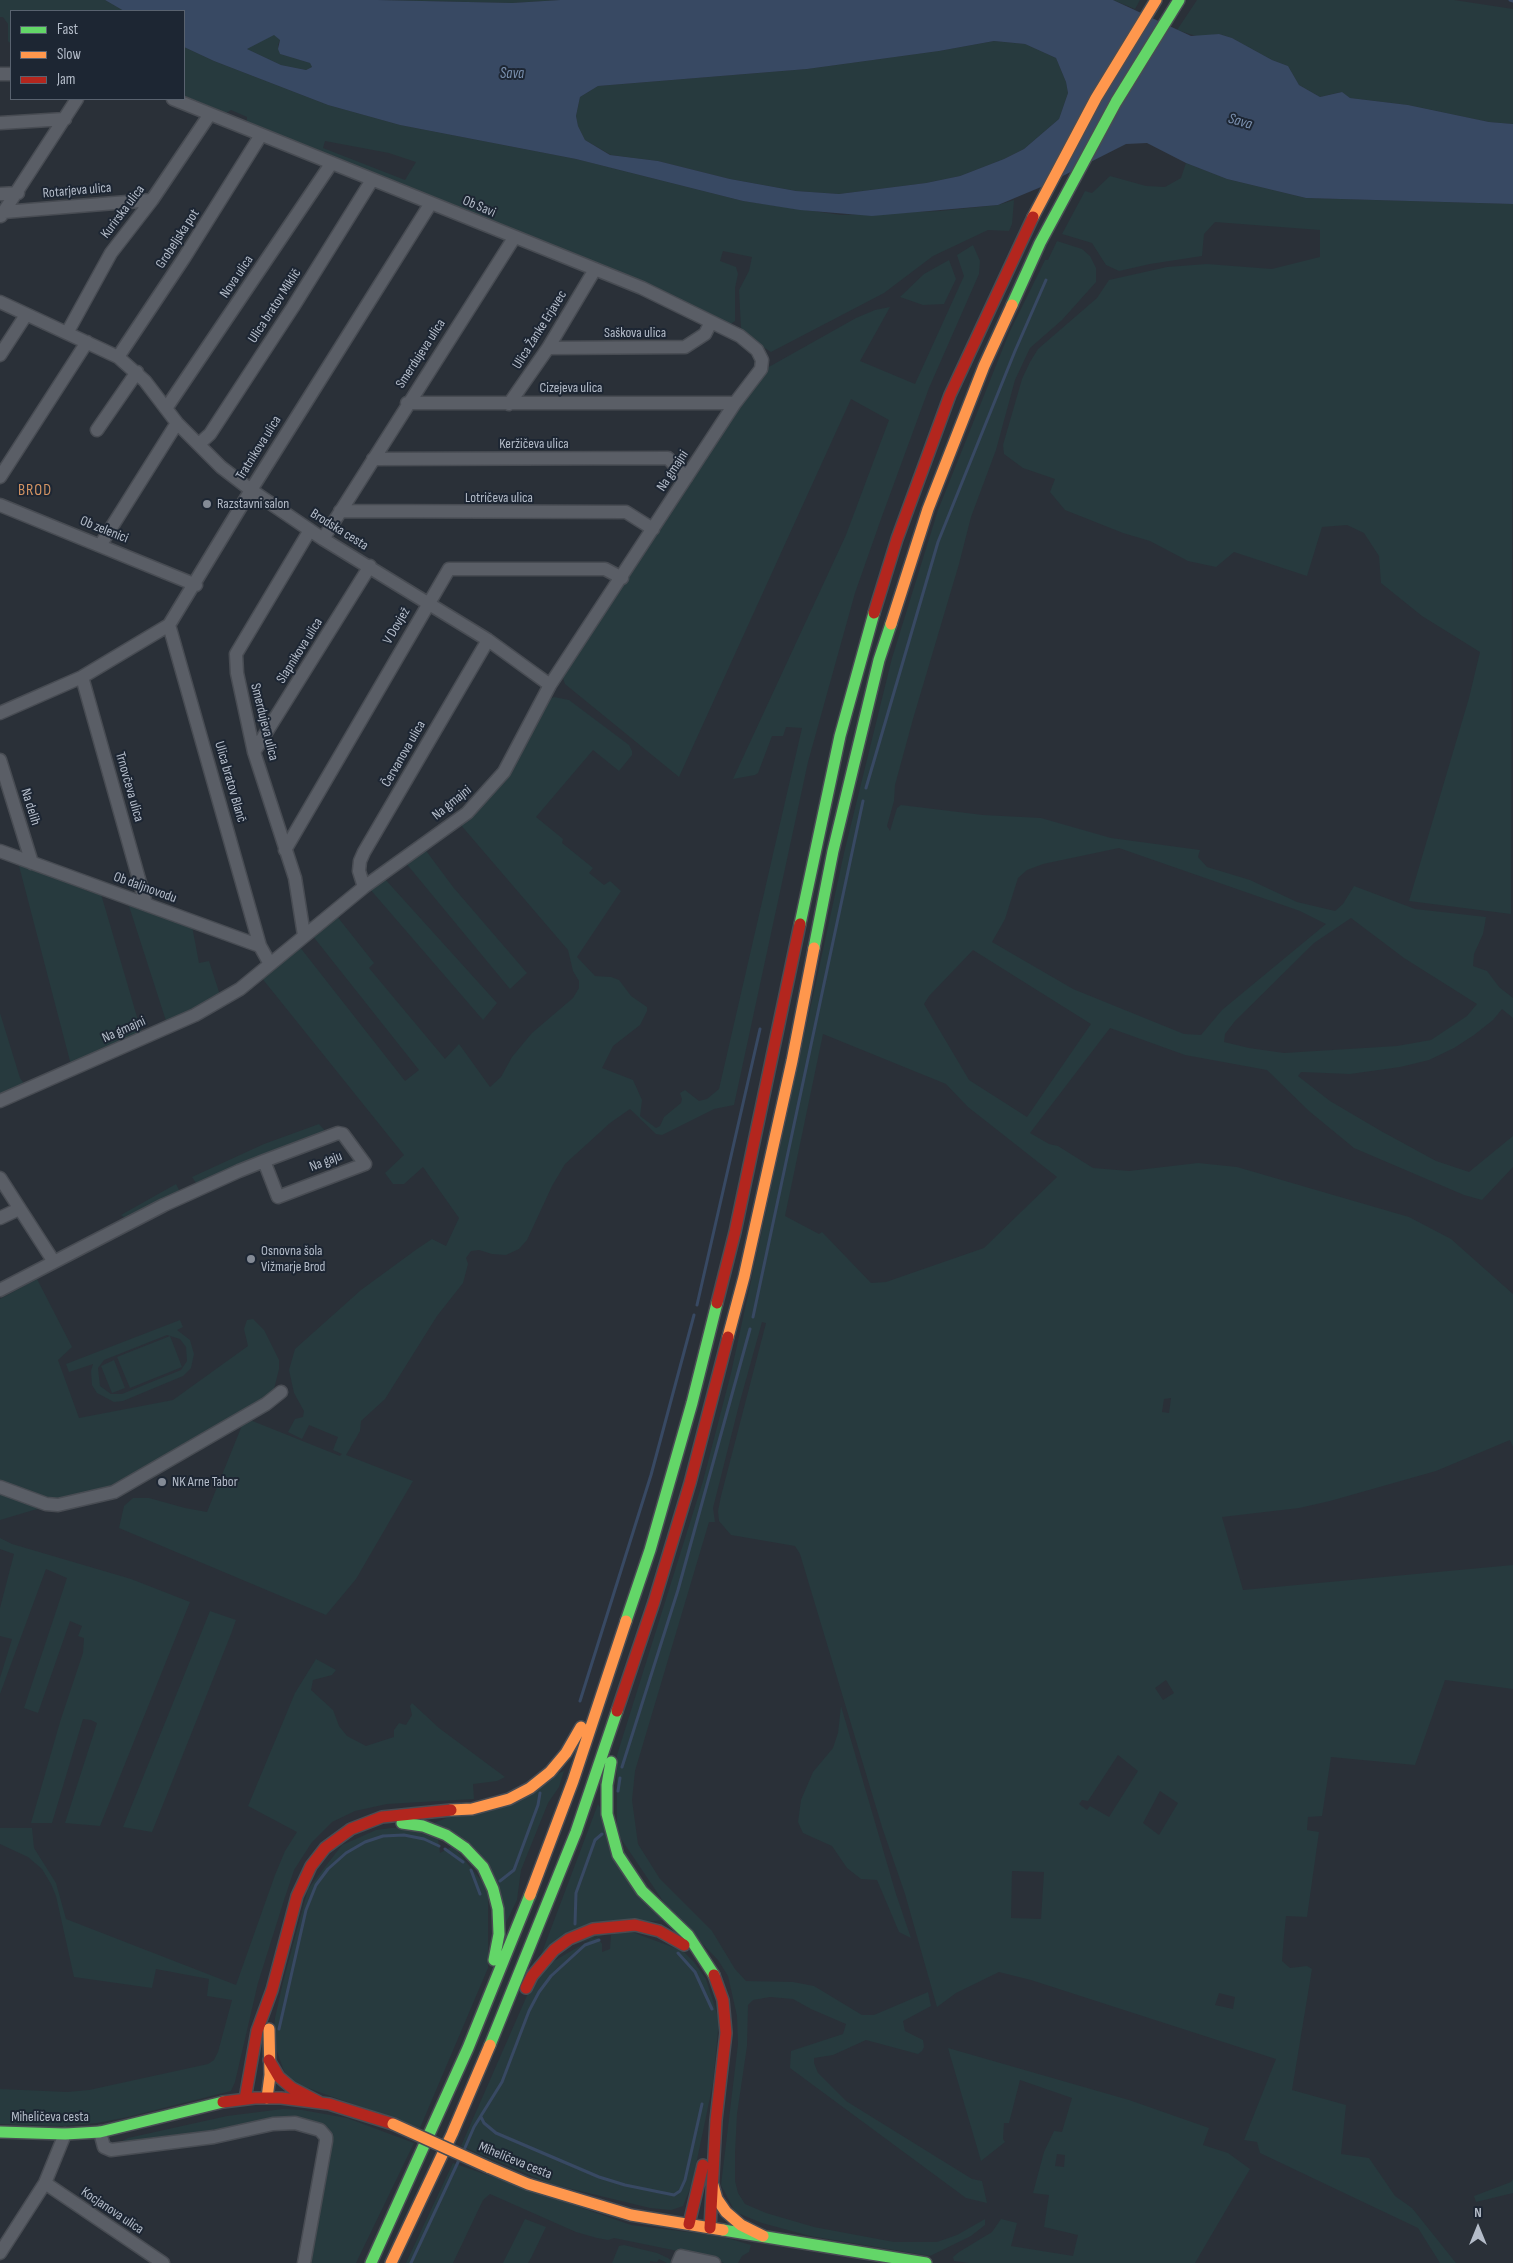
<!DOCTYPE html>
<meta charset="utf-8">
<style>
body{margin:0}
#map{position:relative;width:1513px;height:2263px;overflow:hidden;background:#2a3038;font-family:"Sofia Sans Condensed",sans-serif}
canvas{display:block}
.legend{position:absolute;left:10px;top:10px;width:175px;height:90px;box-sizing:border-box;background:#1d2633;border:1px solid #59626f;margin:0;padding:6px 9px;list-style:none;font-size:15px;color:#b4bcc9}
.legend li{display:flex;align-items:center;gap:10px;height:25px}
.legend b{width:25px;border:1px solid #59626f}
.north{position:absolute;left:1453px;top:2203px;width:50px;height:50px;-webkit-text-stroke:4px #1d2633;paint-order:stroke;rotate:0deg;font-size:14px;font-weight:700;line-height:20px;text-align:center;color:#b4bcc9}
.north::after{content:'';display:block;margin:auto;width:18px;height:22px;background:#b4bcc9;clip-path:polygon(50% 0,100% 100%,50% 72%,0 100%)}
</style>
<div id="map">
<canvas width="1513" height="2263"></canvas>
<ul class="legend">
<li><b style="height:6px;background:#63d668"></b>Fast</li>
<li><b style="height:6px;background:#ff974d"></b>Slow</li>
<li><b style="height:6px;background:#b3261e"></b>Jam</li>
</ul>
<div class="north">N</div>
</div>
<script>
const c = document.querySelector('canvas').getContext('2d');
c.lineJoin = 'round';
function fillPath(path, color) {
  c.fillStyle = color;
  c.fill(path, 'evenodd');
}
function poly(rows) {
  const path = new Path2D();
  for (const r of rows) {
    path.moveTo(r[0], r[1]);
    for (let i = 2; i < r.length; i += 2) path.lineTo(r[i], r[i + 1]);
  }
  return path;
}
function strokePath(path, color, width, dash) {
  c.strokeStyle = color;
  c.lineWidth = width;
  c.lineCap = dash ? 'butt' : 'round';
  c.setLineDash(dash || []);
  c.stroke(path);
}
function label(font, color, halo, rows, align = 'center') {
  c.font = font + ' "Sofia Sans Condensed",sans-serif';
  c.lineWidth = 4;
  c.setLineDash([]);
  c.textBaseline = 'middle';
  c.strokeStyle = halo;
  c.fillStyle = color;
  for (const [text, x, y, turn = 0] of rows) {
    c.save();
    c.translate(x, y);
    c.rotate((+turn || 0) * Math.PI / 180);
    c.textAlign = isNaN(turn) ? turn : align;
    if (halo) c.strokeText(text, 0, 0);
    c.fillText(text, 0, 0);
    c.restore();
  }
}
fillPath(poly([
 [0,0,105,0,124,11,11,11,11,44,8,41,8,24,3,17,0,17],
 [378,0,560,0,512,3],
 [1113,0,1140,0,1135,9],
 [1197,0,1454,0,1513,9,1513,124,1489,122,1408,105,1350,98,1341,92,1320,97,1299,85,1288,66,1272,60,1232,38,1219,34,1199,37,1177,30],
 [274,34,280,40,278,45,280,54,310,63,312,67,306,70,281,65,247,49],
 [994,41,1025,44,1056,58,1066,82,1068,93,1059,119,1024,149,1004,159,960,176,926,183,839,194,796,191,730,179,658,161,611,155,585,140,578,126,576,116,580,97,598,86,807,69,939,51],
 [184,47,214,61,328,105,400,125,576,159,743,201,841,215,940,211,998,205,1014,200,1012,224,1009,231,988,230,933,256,884,293,771,352,744,335,741,327,739,290,749,271,752,257,723,251,720,261,736,267,738,274,735,288,735,321,729,325,451,204,247,122,247,117,231,110,226,113,184,96],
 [325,141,389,153,416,162,405,180,323,148],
 [1186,163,1227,179,1306,198,1513,204,1511,914,1409,901,1469,698,1480,652,1422,616,1381,583,1379,556,1364,533,1347,525,1322,527,1307,576,1234,552,1216,567,1188,561,1150,541,1123,533,1065,510,1050,492,1055,479,1023,468,1004,454,1003,445,1022,379,1030,362,1038,349,1097,298,1109,280,1167,267,1207,264,1272,269,1320,257,1320,230,1215,222,1204,234,1202,256,1150,264,1119,271,1106,265,1092,243,1062,234,1085,191,1092,193,1110,176,1146,186,1165,187,1181,178],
 [1057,241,1082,249,1090,256,1096,268,1096,282,1062,320,1030,348,1015,380,996,450,971,517,959,564,913,719,895,785,894,801,887,826,890,831,897,808,901,805,983,815,1041,818,1111,838,1200,850,1198,857,1207,867,1250,880,1297,902,1335,911,1343,904,1354,886,1415,909,1486,917,1483,934,1474,954,1473,966,1487,971,1499,987,1513,998,1513,1018,1502,1009,1493,1020,1474,1035,1454,1048,1429,1060,1400,1067,1350,1074,1301,1072,1298,1076,1330,1101,1381,1131,1436,1161,1469,1172,1513,1136,1513,1167,1482,1200,1464,1195,1354,1148,1309,1111,1267,1070,1185,1055,1110,1028,1030,1133,1049,1144,1058,1146,1093,1168,1129,1171,1198,1163,1237,1167,1409,1217,1451,1239,1513,1294,1513,1447,1510,1440,1436,1471,1330,1501,1299,1508,1222,1517,1243,1590,1513,1565,1513,1689,1445,1680,1415,1765,1331,1757,1322,1816,1308,1817,1307,1830,1319,1832,1307,1917,1286,1916,1284,1936,1282,1961,1290,1968,1307,1966,1312,1969,1292,2090,1346,2105,1341,2154,1369,2158,1395,2196,1412,2208,1456,2263,1440,2263,1418,2228,1260,2153,1257,2142,1244,2140,1276,2059,1031,1980,999,1972,956,1993,937,2007,905,1894,882,1827,800,1554,795,1546,731,1535,719,1521,718,1511,721,1496,766,1323,762,1322,739,1405,713,1508,715,1522,709,1522,635,1771,632,1800,638,1844,660,1879,712,1931,735,1969,746,1981,793,1982,814,1986,862,2015,874,2015,928,1992,931,2006,903,2021,905,2031,923,2040,924,2047,922,2051,918,2054,866,2040,833,2055,814,2058,814,2063,818,2073,846,2101,972,2179,982,2181,987,2203,966,2198,790,2068,791,2051,843,2034,846,2024,811,2009,793,1999,770,1997,753,2000,748,2005,747,2046,737,2114,735,2153,735,2181,738,2193,745,2204,766,2213,814,2227,894,2242,937,2242,957,2235,985,2219,985,2225,971,2236,930,2256,810,2236,762,2223,735,2212,721,2185,738,2044,737,2016,728,1976,718,1960,669,1910,617,1833,617,1755,703,1481,731,1373,844,853,892,658,938,510,1009,333,1045,260,1048,260],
 [1119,848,1300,911,1326,924,1222,1010,1201,1035,1184,1034,1073,989,992,942,1005,919,1018,878,1027,870,1043,864],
 [1351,918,1404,958,1477,1004,1467,1016,1431,1040,1397,1046,1284,1053,1249,1048,1224,1042,1225,1034,1235,1021,1314,943],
 [973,950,1091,1024,1027,1117,969,1080,924,1004,929,996],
 [823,1034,946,1084,968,1107,1057,1177,984,1248,886,1282,871,1283,822,1232,819,1234,785,1216],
 [1171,1398,1169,1413,1162,1412,1164,1399],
 [1166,1680,1174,1693,1163,1700,1155,1688],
 [1118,1755,1138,1771,1109,1817,1090,1806,1087,1810,1079,1804,1082,1800,1088,1801],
 [1160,1791,1178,1803,1159,1835,1143,1823],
 [1012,1871,1044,1872,1041,1919,1011,1918],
 [1219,1993,1235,1997,1233,2009,1215,2005],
 [973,245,980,261,979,274,929,388,881,519,855,593,808,762,734,1105,714,1109,662,1135,656,1134,630,1109,610,1123,565,1164,552,1186,527,1240,519,1249,506,1255,492,1254,479,1250,471,1251,466,1258,468,1264,463,1283,437,1316,385,1399,361,1421,360,1431,346,1455,413,1481,356,1579,326,1615,119,1528,124,1506,133,1498,149,1498,185,1508,207,1512,245,1418,340,1456,342,1454,333,1450,338,1437,309,1425,302,1439,288,1432,295,1419,303,1417,304,1411,294,1393,289,1370,295,1349,361,1290,417,1249,432,1239,446,1246,459,1218,423,1167,404,1184,393,1184,385,1173,404,1155,261,977,299,946,405,1081,419,1070,312,935,336,915,374,963,369,968,445,1059,459,1044,490,1087,501,1077,512,1057,532,1033,573,998,579,988,579,981,573,971,568,950,460,824,505,782,548,700,554,697,569,700,629,745,632,751,632,755,619,771,593,750,536,817,563,839,562,843,593,868,589,873,604,885,610,881,621,891,577,957,595,976,611,977,619,980,631,996,647,1007,647,1011,640,1025,613,1046,602,1068,633,1080,642,1100,640,1116,656,1128,660,1126,664,1117,681,1103,682,1099,680,1093,685,1090,699,1101,707,1099,719,1089,802,728,786,727,783,736,772,736,758,773,755,775,733,779,846,535,889,420,851,399,679,777,565,684,562,675,740,403,767,368,856,318,875,310,890,307,860,361,915,384,964,276,957,255],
 [949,260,956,279,944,304,923,305,900,297,924,274],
 [424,848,453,887,527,973,510,989,405,862],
 [18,862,66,880,87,891,101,894,142,1034,71,1065],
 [384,878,497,1003,483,1020,369,888],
 [128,903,192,926,199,963,209,961,220,995,167,1024],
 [0,1013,20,1078,25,1085,0,1095],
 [319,1124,327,1133,196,1183,192,1177,264,1144],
 [176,1184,180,1192,131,1217,125,1218,121,1215],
 [37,1279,72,1347,58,1360,79,1418,173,1400,248,1346,244,1329,247,1320,253,1319,264,1330,279,1360,279,1369,269,1409,255,1418,242,1413,110,1486,72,1498,57,1501,0,1484,0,1299],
 [180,1320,183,1327,177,1330,190,1340,194,1354,191,1368,183,1376,123,1401,114,1402,97,1393,92,1385,91,1371,93,1364,69,1372,66,1364],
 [167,1335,180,1339,186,1347,187,1361,181,1370,122,1394,111,1394,100,1386,98,1368,104,1360],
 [170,1336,182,1367,130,1388,117,1357],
 [114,1360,125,1388,112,1393,101,1366],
 [0,1492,38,1506,37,1509,0,1520],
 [0,1538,12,1544,131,1579,190,1602,100,1826,65,1823,97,1723,91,1720,83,1719,52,1823,31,1823,60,1722,83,1653,84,1638,78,1636,82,1626,70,1621,38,1713,24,1708,67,1578,46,1569,0,1694,0,1678,12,1639,0,1636,0,1608,14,1554,0,1549],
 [210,1611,236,1620,231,1634,152,1832,123,1827],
 [316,1659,336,1670,332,1675,313,1680,311,1690,333,1710,339,1726,347,1736,366,1746,394,1737,394,1730,399,1723,406,1725,412,1715,410,1706,412,1703,439,1728,505,1777,497,1781,473,1784,474,1799,387,1804,355,1811,332,1822,312,1842,294,1870,285,1897,258,1983,235,2082,231,2091,128,2117,97,2123,62,2126,0,2124,0,2089,67,2092,89,2090,208,2064,214,2060,218,2052,232,2000,207,1996,209,1979,156,1969,152,1988,74,1977,56,1896,51,1884,42,1869,28,1857,0,1844,0,1828,32,1828,34,1848,56,1883,66,1919,236,1985,275,1875,285,1851,297,1832,248,1806,295,1693],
 [841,1706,896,1894,911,1938,899,1932,877,1880,861,1879,847,1868,832,1846,803,1833,798,1822,801,1800,813,1772,833,1748,838,1733],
 [564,1771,559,1787,548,1803,521,1870,517,1900,504,1927,502,1899,434,1823],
 [598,1804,663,1920,646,1922,541,1955],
 [391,1828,407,1828,438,1839,440,1853,453,1846,488,1889,488,1968,420,2128,302,2086,286,2077,273,2040,275,2018,283,1982,308,1889,342,1845,376,1830],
 [624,1929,683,1951,694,1962,706,1979,719,2020,713,2083,692,2184,683,2206,671,2210,650,2208,551,2184,461,2146,529,1991,547,1965,597,1936,602,1944,602,1952,610,1949,611,1935],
 [948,2048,1129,2100,1209,2128,1203,2145,1228,2153,1250,2169,1195,2263,969,2263,954,2261,953,2257,959,2252,992,2232,1001,2219,1017,2223,1011,2246,1073,2256,1078,2235,1044,2227,1049,2195,1033,2193,1044,2152,1054,2131,1062,2132,1072,2098,1020,2080,1009,2123,1004,2123,1003,2139,1005,2142,981,2161],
 [1057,2154,1065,2155,1064,2167,1055,2166],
 [283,2109,302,2110,347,2118,414,2143,356,2263,307,2263,331,2136,325,2126,296,2118,271,2118,199,2133,115,2145,128,2138,227,2116],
 [453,2163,631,2225,720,2236,751,2245,749,2252,742,2256,738,2263,724,2263,712,2258,614,2238,608,2240,597,2238,576,2232,490,2194,483,2200,453,2263,406,2263],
 [1513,2179,1513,2193,1476,2202,1474,2196,1511,2182],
 [525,2219,546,2227,531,2258,528,2263,503,2263],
 [624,2245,657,2253,668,2258,674,2263,667,2263,659,2259,657,2262,650,2261,650,2263,612,2263,619,2246]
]), '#273a3e');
fillPath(poly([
 [105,0,378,0,512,3,560,0,1113,0,1191,36,1219,34,1232,38,1272,60,1288,66,1299,85,1320,97,1342,92,1350,98,1408,105,1489,122,1513,124,1513,204,1306,198,1227,179,1186,163,1147,143,1126,144,1041,187,998,205,872,216,800,210,743,201,576,159,400,125,328,105,214,61,184,47,184,11,124,11],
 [274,35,280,40,278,49,280,54,310,63,312,67,306,70,281,65,247,49],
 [994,41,1025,44,1056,58,1066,82,1068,93,1059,119,1024,149,1004,159,960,176,926,183,839,194,796,191,730,179,658,161,610,155,585,140,578,126,576,116,580,97,598,86,807,69,939,51]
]), '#384963');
strokePath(poly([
 [1510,0,1513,1],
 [866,788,938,542,1015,351,1046,280],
 [697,1305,760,1029],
 [753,1317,863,801],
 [580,1701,651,1475,694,1315],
 [622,1767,678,1590,750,1329],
 [618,1791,620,1778],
 [445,1849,463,1862],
 [471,1870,480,1894],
 [500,1881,514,1870,538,1805,540,1793],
 [575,1924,576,1893,595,1840,602,1834],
 [678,1953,695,1972,712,2009],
 [279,2029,306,1910,316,1885,328,1869,346,1853,365,1842,383,1836,404,1835,424,1839,439,1846],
 [481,2117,484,2123,496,2133,599,2177,625,2185,674,2195,680,2191,685,2180,702,2104],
 [464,2150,474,2127,502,2082,529,2011,539,1992,551,1976,585,1945,599,1940],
 [411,2263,459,2160]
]), '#384963', 3);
const street = poly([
 [0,74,11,74],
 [0,123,65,119],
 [0,194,18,193],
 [4,212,152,200],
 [1,216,77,99],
 [0,302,118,357,145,381,177,423,221,467,251,490,323,539,488,640,550,685],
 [67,333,111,253,152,200,210,114],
 [548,348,685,347,705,334,711,322],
 [0,355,26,315],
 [118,357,184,258,261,135],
 [407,403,735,403],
 [509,404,548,348,594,271],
 [167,407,331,164],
 [97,430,137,372],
 [199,444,210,434,293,307,372,180],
 [373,459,668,458,686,478],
 [0,477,87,342],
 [0,505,196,585],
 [340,511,626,512,653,529],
 [323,539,514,238],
 [101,544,177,423],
 [169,625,260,946,270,964],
 [82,677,146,904],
 [0,713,82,677,169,625,251,490,431,203],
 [254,752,370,566],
 [0,760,32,863],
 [285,850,449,569,605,569,622,578],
 [0,851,260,946],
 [364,887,359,871,360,861,364,852,488,640],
 [304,935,295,878,254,752,237,673,236,654,310,530],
 [0,1101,195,1015,240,989,364,887,467,813,504,772,550,685,735,403,761,369,762,360,757,350,740,336,642,288,173,99],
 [0,1178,54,1262],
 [0,1218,19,1209],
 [0,1290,164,1205,239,1171,264,1161,338,1133,343,1134,365,1164,278,1197,264,1161],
 [0,1487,46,1504,58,1505,114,1492,266,1404,281,1392],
 [100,2132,104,2147,111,2150,214,2137,273,2124,295,2123,320,2130,326,2137,326,2141,304,2263],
 [45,2183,163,2263],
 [0,2253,45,2183,65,2134],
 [678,2263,681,2256,714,2263]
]);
const fast = poly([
 [1012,305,1040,243,1116,102,1179,0],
 [800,924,840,736,874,613],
 [814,948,833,851,879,660,891,624],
 [626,1621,650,1550,692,1403,717,1303],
 [611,1762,607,1785,607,1814,618,1855,642,1891,688,1935,714,1975],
 [402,1823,423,1826,446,1835,465,1848,483,1867,493,1889,498,1909,499,1934,494,1960],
 [490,2045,576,1832,617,1711],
 [0,2132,65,2134,100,2132,223,2102],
 [723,2230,926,2263],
 [371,2263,468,2048,530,1895]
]);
const slow = poly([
 [1033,217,1096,98,1156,0],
 [891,624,928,509,984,366,1012,305],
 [728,1337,744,1277,792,1061,814,948],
 [451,1810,472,1809,509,1799,530,1788,550,1772,566,1753,581,1727],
 [530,1895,573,1781,626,1621],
 [267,2098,270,2075,269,2029],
 [488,2167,528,2184,631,2215,723,2230],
 [713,2185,717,2199,726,2212,741,2225,763,2236],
 [391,2263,452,2134,490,2045]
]);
const jam = poly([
 [874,613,897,539,950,395,1033,217],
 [717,1303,735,1232,800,924],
 [617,1711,654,1602,690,1483,728,1337],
 [526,1988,532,1976,554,1950,569,1939,593,1929,635,1925,659,1931,684,1945],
 [269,2060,279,2077,292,2088,319,2102],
 [245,2099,257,2031,272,1990,297,1896,311,1866,325,1848,351,1829,382,1817,451,1810],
 [223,2102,255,2098,281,2098,329,2104,393,2124],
 [689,2224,703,2165],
 [710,2228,716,2120,726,2033,723,2000,714,1975]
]);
strokePath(street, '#484c53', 15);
strokePath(fast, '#484c53', 14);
strokePath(slow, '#484c53', 14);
strokePath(jam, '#484c53', 14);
strokePath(street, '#5a5e66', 12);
strokePath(fast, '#63d668', 11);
strokePath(slow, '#ff974d', 11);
strokePath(jam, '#b3261e', 11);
const slowBridge = poly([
 [393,2124,488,2167]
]);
strokePath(slowBridge, '#484c53', 14, []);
strokePath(slowBridge, '#ff974d', 11);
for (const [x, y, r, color] of [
 [207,504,5,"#848b96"],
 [251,1259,5,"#848b96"],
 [162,1482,5,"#848b96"]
]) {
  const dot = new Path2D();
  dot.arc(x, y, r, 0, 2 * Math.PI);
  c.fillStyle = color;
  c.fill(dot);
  strokePath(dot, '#1d2633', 2);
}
label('14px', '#b4bcc9', '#1d2633', [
 ["Rotarjeva ulica",77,191,-5],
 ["Ob Savi",479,207,23],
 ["Kurirska ulica",123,212,-53],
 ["Grobeljska pot",178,239,-57],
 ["Nova ulica",237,277,-56],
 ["Ulica bratov Miklič",275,306,-57],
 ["Ulica Žanke Erjavec",540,330,-58],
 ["Saškova ulica",635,333],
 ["Smerdujeva ulica",421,354,-57],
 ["Cizejeva ulica",571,388],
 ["Keržičeva ulica",534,444],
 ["Tratnikova ulica",259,448,-58],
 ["Na gmajni",673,471,-57],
 ["Lotričeva ulica",499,498],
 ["Ob zelenici",104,530,22],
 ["Brodska cesta",339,530,32],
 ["V Dovjež",397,626,-60],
 ["Slapnikova ulica",300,651,-58],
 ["Smerdujeva ulica",264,722,76],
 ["Červanova ulica",404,754,-60],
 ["Ulica bratov Blanč",230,782,74],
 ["Trnovčeva ulica",129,787,74],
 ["Na gmajni",452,803,-39],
 ["Na delih",30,807,73],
 ["Ob daljnovodu",145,888,20],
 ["Na gmajni",124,1030,-24],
 ["Na gaju",326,1162,-21],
 ["Miheličeva cesta",50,2117],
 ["Miheličeva cesta",515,2161,22],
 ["Kocjanova ulica",112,2211,34]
]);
label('14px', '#b4bcc9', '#1d2633', [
 ["Razstavni salon",217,504],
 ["Osnovna šola",261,1251],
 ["Vižmarje Brod",261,1267],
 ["NK Arne Tabor",172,1482]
], 'left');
label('italic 15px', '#7c92b1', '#1d2633', [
 ["Sava",512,74],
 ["Sava",1240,122,16]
]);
c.letterSpacing = '1px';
label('16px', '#d59563', '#1d2633', [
 ["BROD",35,491]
]);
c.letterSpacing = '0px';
</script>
